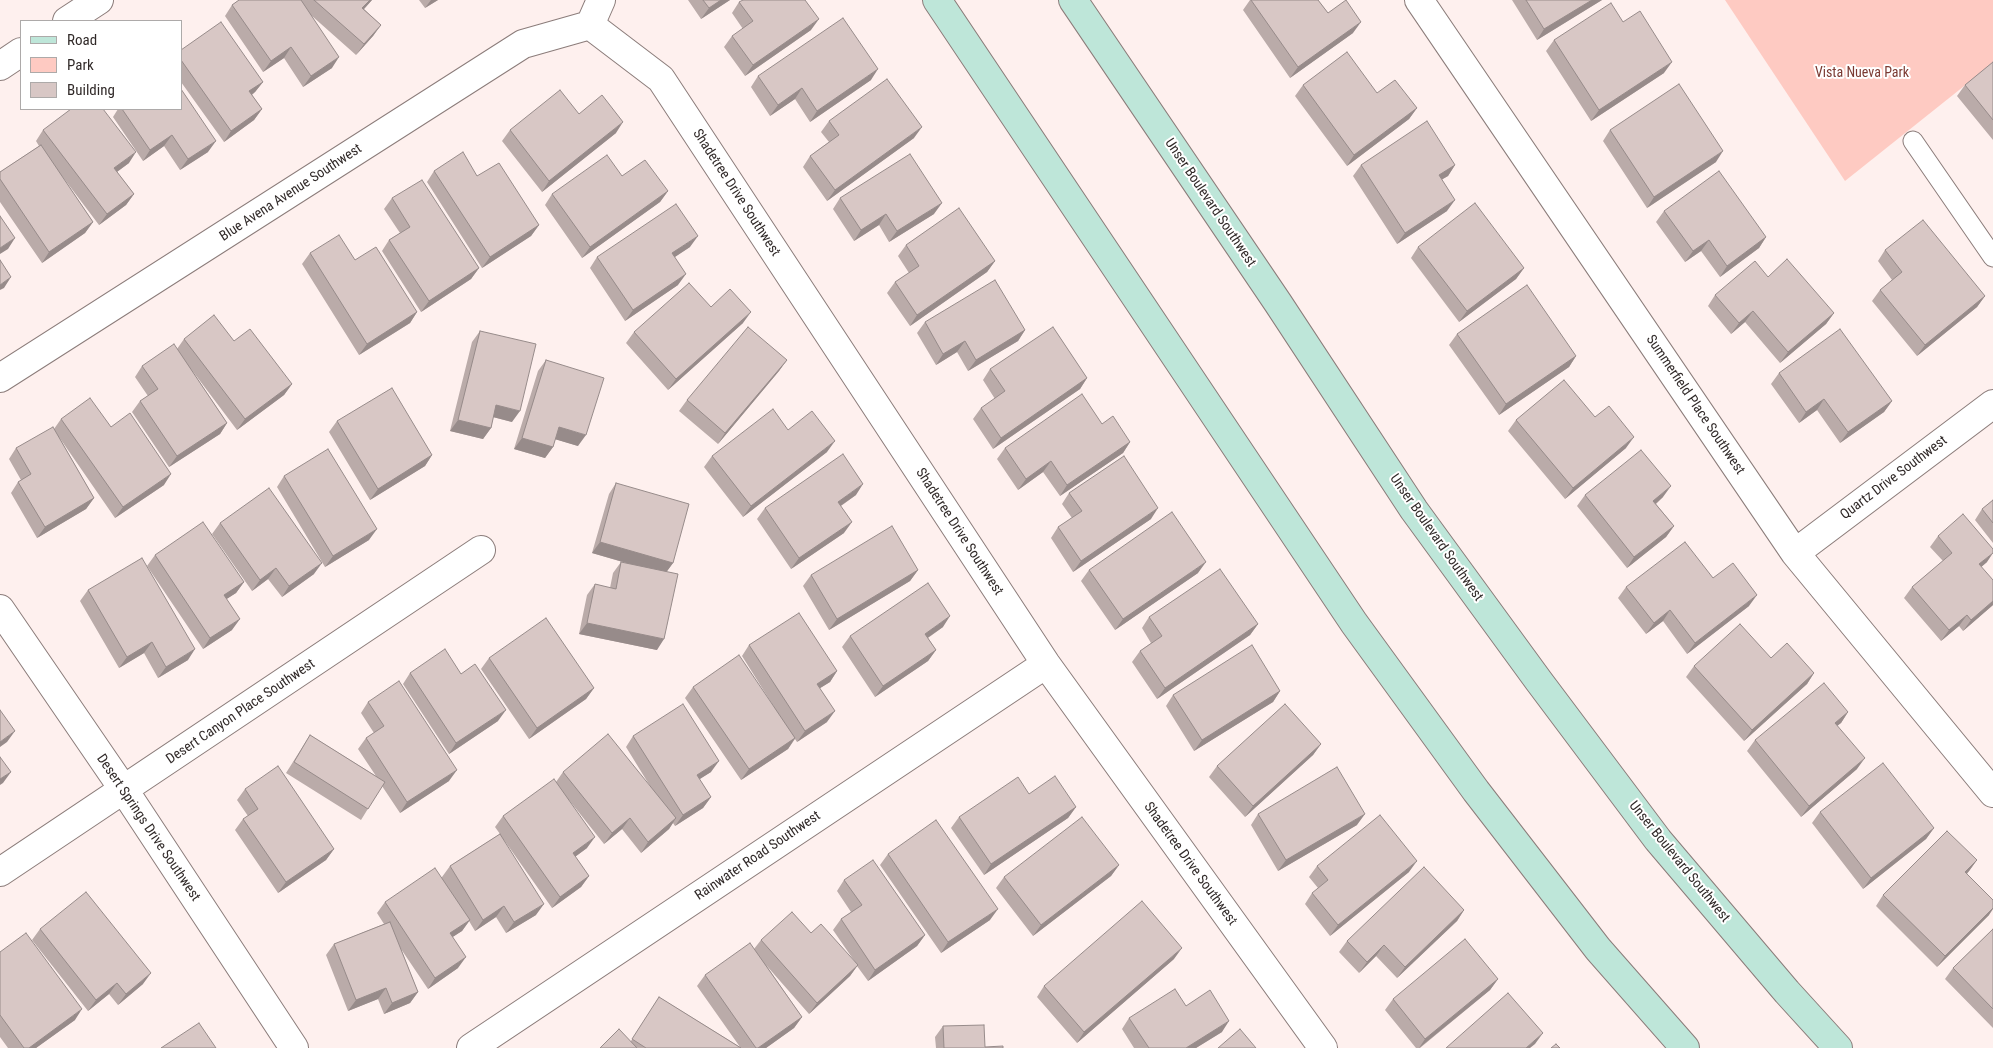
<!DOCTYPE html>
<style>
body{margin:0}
#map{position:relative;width:1993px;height:1048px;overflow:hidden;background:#fef0ee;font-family:"Roboto Condensed",sans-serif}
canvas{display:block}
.legend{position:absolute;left:20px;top:20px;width:162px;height:90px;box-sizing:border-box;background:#fff;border:1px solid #adaaa9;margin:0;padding:6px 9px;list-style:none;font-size:15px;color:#312a29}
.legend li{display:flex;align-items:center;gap:10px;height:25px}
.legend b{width:25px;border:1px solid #adaaa9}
</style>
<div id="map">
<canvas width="1993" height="1048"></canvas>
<ul class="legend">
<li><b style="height:6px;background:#bee6d9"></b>Road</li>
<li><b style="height:14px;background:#fecac2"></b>Park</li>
<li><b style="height:14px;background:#d8c7c5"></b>Building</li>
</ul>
</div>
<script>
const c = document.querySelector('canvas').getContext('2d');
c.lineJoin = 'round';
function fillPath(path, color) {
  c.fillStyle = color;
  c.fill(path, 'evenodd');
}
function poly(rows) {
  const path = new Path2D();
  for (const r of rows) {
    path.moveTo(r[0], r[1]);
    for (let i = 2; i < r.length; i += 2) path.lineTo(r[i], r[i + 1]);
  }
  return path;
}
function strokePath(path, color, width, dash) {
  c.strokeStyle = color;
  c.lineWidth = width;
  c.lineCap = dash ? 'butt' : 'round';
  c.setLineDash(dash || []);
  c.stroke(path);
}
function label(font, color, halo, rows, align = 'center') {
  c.font = font + ' "Roboto Condensed",sans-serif';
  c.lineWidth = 4;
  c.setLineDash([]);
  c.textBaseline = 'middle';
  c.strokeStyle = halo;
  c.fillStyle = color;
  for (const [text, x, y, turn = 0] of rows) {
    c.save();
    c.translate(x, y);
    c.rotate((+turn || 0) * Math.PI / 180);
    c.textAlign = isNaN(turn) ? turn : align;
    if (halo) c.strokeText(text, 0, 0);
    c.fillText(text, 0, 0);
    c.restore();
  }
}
fillPath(poly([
 [1725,0,1993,0,1993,63,1845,181]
]), '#fecac2');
const service = poly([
 [1913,141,1993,257]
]);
const minor = poly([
 [1419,0,1795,553,1993,793],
 [67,21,99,0],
 [590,25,661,79,1046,664,1323,1048],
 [590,25,601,0],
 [0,66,21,52],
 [0,378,523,44,590,25],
 [1795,553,1993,404],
 [0,609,124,790,294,1048],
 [0,872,481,550],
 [471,1048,1046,664]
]);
const secondary = poly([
 [937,0,1354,623,1476,791,1598,949,1685,1048],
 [1073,0,1278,303,1414,510,1538,680,1658,840,1787,992,1838,1048]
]);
strokePath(service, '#8b7c7a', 21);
strokePath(minor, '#8b7c7a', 30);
strokePath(secondary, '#8b7c7a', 30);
strokePath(service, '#fff', 19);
strokePath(minor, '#fff', 28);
strokePath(secondary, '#bee6d9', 28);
fillPath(poly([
 [239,0,372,0,364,9,381,25,373,36,356,55,312,16,332,68,303,87,284,58,263,72,225,16,232,5],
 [419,0,438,0,425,8],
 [688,0,730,0,701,19],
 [1250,0,1318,0,1328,13,1353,33,1290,78,1243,10],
 [1512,0,1602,0,1537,40],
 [739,2,811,30,745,76,724,47,732,36,743,29,732,13],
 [1623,22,1664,73,1591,121,1546,51,1554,40],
 [181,50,263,82,255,92,252,95,262,109,254,120,224,142,181,82],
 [1993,62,1993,140,1957,96,1965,85],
 [758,76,871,80,810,122,795,99,770,116,751,87],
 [1303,85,1417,108,1409,119,1347,166,1295,96],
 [118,109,181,109,208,152,180,170,164,146,143,161,113,117],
 [579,114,616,133,542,192,502,141,510,130],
 [829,121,914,138,827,201,803,167,810,156,829,142,821,132],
 [43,130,129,163,117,172,134,194,126,205,99,225,62,176,93,222,85,233,42,263,0,202,0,172,39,146,36,141],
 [1610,130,1716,162,1647,208,1603,141],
 [1361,165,1455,165,1448,176,1442,179,1447,211,1397,244,1353,176],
 [434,171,477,176,539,225,531,236,482,268,427,182],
 [622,176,668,191,660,202,582,258,545,205,552,194],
 [392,198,479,268,471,279,421,312,382,251,389,240,400,233,384,209],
 [840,198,934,214,889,242,879,225,854,241,833,209],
 [1664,211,1766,237,1759,248,1720,277,1701,251,1685,262,1656,222],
 [906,245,995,261,987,272,910,326,887,293,895,282,909,273,898,256],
 [690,247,675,257,678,285,625,321,590,268,597,257],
 [1418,247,1524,268,1516,279,1459,322,1411,258],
 [1885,250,1985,296,1977,307,1917,356,1872,301,1880,290,1892,280,1878,261],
 [310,253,355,260,417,312,410,323,359,355,302,264],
 [1768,277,1834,313,1826,324,1780,363,1745,322,1731,334,1708,306,1715,295],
 [711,307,743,323,668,390,626,343,634,332],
 [925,322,1025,330,1018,341,968,371,957,352,936,365,917,333],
 [480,331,512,422,493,417,491,428,483,439,450,431,472,342],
 [1457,334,1576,356,1569,367,1499,415,1449,345],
 [184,339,234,341,292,384,284,395,237,430,191,369,227,423,220,434,169,467,132,412,140,401,148,396,135,377,142,366,177,349],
 [546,360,578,446,555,439,553,447,545,458,514,449,538,371],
 [787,360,779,371,718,444,679,411,687,400],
 [990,369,1087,378,1080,389,993,449,973,419,981,408,995,399,983,380],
 [1779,373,1892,401,1884,412,1840,443,1817,410,1799,423,1771,384],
 [61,419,111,427,164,485,115,518,59,437,94,498,86,509,37,538,11,493,18,482,21,480,9,459,16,448,54,429],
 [1516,420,1626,448,1565,499,1508,431],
 [337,421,432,455,425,466,370,500,329,432],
 [1102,424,1130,442,1123,453,1060,496,1043,472,1018,490,997,459,1005,448],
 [788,430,827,452,743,517,704,467,712,456],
 [284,476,369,540,325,567,277,487],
 [616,483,673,563,667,571,657,650,579,634,587,595,595,584,610,588,613,573,621,562,626,563,592,553,609,494],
 [1069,493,1151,519,1073,572,1051,538,1058,527,1072,518,1062,504],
 [856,495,841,506,844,533,791,569,757,519,765,508],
 [1585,495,1663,497,1656,504,1674,526,1666,537,1627,568,1577,506],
 [1993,500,1993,543,1975,520,1982,509],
 [220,523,314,574,282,597,268,579,252,591,212,534],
 [1938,536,1987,562,1981,567,1993,605,1963,631,1959,626,1941,641,1904,598,1912,587,1943,561,1930,547],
 [155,555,244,582,236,593,226,599,232,630,203,649,147,566],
 [918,570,910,581,829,630,803,586,811,575],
 [1089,570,1198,573,1115,630,1081,581],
 [1626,587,1749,606,1687,654,1663,621,1646,634,1618,598],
 [88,590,188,660,158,678,144,653,119,668,80,601],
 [1149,617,1258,624,1250,635,1157,699,1132,662,1140,651,1151,643,1142,628],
 [943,627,928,638,936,650,928,661,875,697,842,647,850,636],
 [749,645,837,671,830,682,820,688,827,722,797,742,795,739,788,749,741,780,685,698,693,687,774,707,742,656],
 [489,658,594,688,586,699,529,739,481,669],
 [1771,658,1814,673,1807,684,1744,741,1686,677,1694,666],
 [410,673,461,674,498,721,449,754,403,684],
 [1280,691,1273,702,1194,751,1166,706,1173,695],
 [368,702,449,781,400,813,382,786,361,820,286,773,310,735,376,776,358,749,366,738,374,733,361,713],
 [1848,712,1841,723,1837,725,1857,769,1801,817,1747,751,1755,740],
 [633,736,711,772,699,779,711,797,703,808,675,826,673,823,669,829,641,853,622,829,604,844,569,800,587,848,575,857,589,876,581,887,552,908,504,840,536,915,506,933,496,917,475,931,469,921,462,931,452,937,458,968,428,989,401,949,418,992,410,1003,384,1014,378,999,348,1011,326,955,334,944,384,924,377,913,385,902,442,877,450,866,500,834,495,827,503,816,556,782,563,772,650,786,626,747],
 [1321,744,1313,755,1245,817,1209,777,1217,766],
 [245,789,334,849,326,860,278,893,235,830,243,819,248,816,237,800],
 [1029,794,1076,807,1068,818,984,875,951,828,959,817],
 [1820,812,1934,828,1926,839,1863,889,1812,823],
 [1258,814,1357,825,1278,871,1251,825],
 [888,854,990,920,941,953,880,865],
 [1977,860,1967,874,1989,915,1937,967,1876,906,1883,895],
 [1119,865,1111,876,1033,936,996,888,1004,877],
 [1317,866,1409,872,1330,936,1305,904,1312,893,1318,888,1309,877],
 [844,880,925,935,917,946,868,981,857,966,850,976,809,1014,766,965,802,1017,794,1028,766,1048,600,1048,631,1041,659,997,740,1047,697,986,705,975,754,949,761,940,811,933,855,962,833,930,841,919,851,912,837,891],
 [1464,910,1457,921,1397,978,1376,956,1359,973,1339,952,1347,941],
 [40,929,143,984,118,1005,109,994,88,1011,32,940],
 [1993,929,1993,1028,1945,979,1953,968],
 [0,952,75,1020,36,1048,8,1048,0,1037],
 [1174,959,1077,1043,1037,997,1044,986],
 [1498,979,1490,990,1420,1048,1416,1048,1385,1010,1393,999],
 [1186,1006,1222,1032,1196,1048,1134,1048,1122,1029,1129,1018],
 [943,1026,985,1047,1003,1048,936,1048,935,1037]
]), '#baaba9');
fillPath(poly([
 [370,0,372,0,355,19,362,8],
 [431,0,438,0,425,8],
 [721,0,730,0,701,19,709,8],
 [1592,0,1602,0,1537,40,1544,29],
 [819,19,811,30,745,76,753,65],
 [1361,22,1353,33,1290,78,1298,67],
 [381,25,373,36,356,55,364,44],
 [291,47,284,58,263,72,271,61],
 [339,57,332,68,303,87,311,76],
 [1672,62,1664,73,1591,121,1599,110],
 [878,69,871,80,810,122,817,111],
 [263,82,255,92,241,102,249,91],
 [802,88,795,99,770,116,778,105],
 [1417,108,1409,119,1347,166,1354,155],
 [262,109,254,120,224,142,231,131],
 [623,122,616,133,542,192,549,181],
 [922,127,914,138,827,201,835,190],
 [172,135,164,146,143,161,150,150],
 [216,141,208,152,180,170,188,159],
 [1723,151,1716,162,1647,208,1654,197],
 [136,152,129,163,107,179,114,168],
 [1455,165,1448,176,1431,186,1439,175],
 [668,191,660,202,582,258,590,247],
 [134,194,126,205,99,225,107,214],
 [1455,200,1447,211,1397,244,1405,233],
 [942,203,934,214,889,242,897,231],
 [886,214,879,225,854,241,861,230],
 [93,222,85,233,42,263,49,252],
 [539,225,531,236,482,268,490,257],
 [698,236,690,247,664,264,672,253],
 [1766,237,1759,248,1720,277,1727,266],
 [15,238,8,249,0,254,0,248],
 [1709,240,1701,251,1685,262,1693,251],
 [995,261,987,272,910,326,917,315],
 [479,268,471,279,421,312,429,301],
 [1524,268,1516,279,1459,322,1467,311],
 [686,274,678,285,625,321,633,310],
 [11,277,4,288,0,290,0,285],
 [1985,296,1977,307,1917,356,1925,345],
 [1753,311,1745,322,1731,334,1739,323],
 [417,312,410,323,359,355,367,344],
 [751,312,743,323,668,390,676,379],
 [1834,313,1826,324,1780,363,1788,352],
 [1025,330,1018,341,968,371,976,360],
 [965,341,957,352,936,365,943,354],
 [1576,356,1569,367,1499,415,1506,404],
 [787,360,779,371,718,444,725,433],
 [1087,378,1080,389,993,449,1001,438],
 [292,384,284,395,237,430,245,419],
 [1824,399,1817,410,1799,423,1806,412],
 [1892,401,1884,412,1840,443,1848,432],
 [496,405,520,411,512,422,489,416],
 [458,420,491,428,483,439,450,431],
 [227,423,220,434,169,467,177,456],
 [559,427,586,435,578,446,551,438],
 [1634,437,1626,448,1565,499,1573,488],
 [522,438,553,447,545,458,514,449],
 [835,441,827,452,743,517,751,506],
 [1130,442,1123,453,1060,496,1067,485],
 [432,455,425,466,370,500,378,489],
 [1051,461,1043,472,1018,490,1026,479],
 [171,474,164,485,115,518,123,507],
 [863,484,856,495,830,513,838,502],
 [1671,486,1663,497,1646,512,1653,501],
 [94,498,86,509,37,538,45,527],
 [1158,508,1151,519,1073,572,1081,561],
 [852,522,844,533,791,569,799,558],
 [1674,526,1666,537,1627,568,1634,557],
 [377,529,369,540,325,567,333,556],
 [600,542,673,563,665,574,592,553],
 [1993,553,1987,562,1972,575,1979,564],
 [1206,562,1198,573,1115,630,1123,619],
 [322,563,314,574,282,597,289,586],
 [276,568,268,579,252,591,260,580],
 [918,570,910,581,829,630,837,619],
 [244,582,236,593,216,606,224,595],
 [1757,595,1749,606,1687,654,1695,643],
 [1993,601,1993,605,1963,631,1971,620],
 [1670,610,1663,621,1646,634,1654,623],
 [1967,615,1959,626,1941,641,1949,630],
 [950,616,943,627,917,645,925,634],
 [240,619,232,630,203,649,210,638],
 [587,623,664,639,657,650,579,634],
 [1258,624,1250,635,1157,699,1165,688],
 [152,642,144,653,119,668,127,657],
 [195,649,188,660,158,678,166,667],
 [936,650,928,661,875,697,883,686],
 [837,671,830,682,809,695,817,684],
 [1814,673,1807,684,1744,741,1752,730],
 [594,688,586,699,529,739,537,728],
 [1280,691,1273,702,1194,751,1202,740],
 [506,710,498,721,449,754,456,743],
 [835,711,827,722,797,742,805,731],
 [1848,712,1841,723,1827,734,1835,723],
 [15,731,7,742,0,747,0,742],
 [795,738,788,749,741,780,749,769],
 [1321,744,1313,755,1245,817,1253,806],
 [1865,758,1857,769,1801,817,1809,806],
 [719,761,711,772,689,786,697,775],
 [457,770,449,781,400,813,407,802],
 [11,772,3,783,0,785,0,779],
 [711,797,703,808,675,826,683,815],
 [1076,807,1068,818,984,875,991,864],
 [1365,814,1357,825,1278,871,1286,860],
 [630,818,622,829,604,844,612,833],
 [676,818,669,829,641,853,648,842],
 [1934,828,1926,839,1863,889,1871,878],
 [595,837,587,848,565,864,573,853],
 [334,849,326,860,278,893,286,882],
 [1977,860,1969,871,1957,883,1965,872],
 [1417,861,1409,872,1330,936,1338,925],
 [1119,865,1111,876,1033,936,1041,925],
 [589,876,581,887,552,908,560,897],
 [544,904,536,915,506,933,514,922],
 [504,906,496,917,475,931,483,920],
 [1993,908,1993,909,1989,915,1937,967,1945,956],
 [998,909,990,920,941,953,948,942],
 [1464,910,1457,921,1397,978,1405,967],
 [470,920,462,931,442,944,450,933],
 [925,935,917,946,868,981,875,970],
 [1384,945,1376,956,1359,973,1367,962],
 [1182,948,1174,959,1077,1043,1084,1032],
 [466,957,458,968,428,989,435,978],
 [858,965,850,976,809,1014,817,1003],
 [151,973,143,984,118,1005,126,994],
 [1498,979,1490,990,1419,1048,1425,1039],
 [117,983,109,994,88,1011,96,1000],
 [386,988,378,999,348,1011,356,1000],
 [418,992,410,1003,384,1014,392,1003],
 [82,1009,75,1020,36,1048,29,1048],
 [802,1017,794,1028,766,1048,758,1048],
 [1229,1021,1222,1032,1196,1048,1186,1048],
 [1543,1033,1535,1044,1530,1048,1526,1048]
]), '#978b8a');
const building = poly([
 [239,0,301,0,339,57,311,76,291,47,271,61,232,5,239,0],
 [314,0,370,0,362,8,381,25,364,44,314,0],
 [703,0,721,0,709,8,703,0],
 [743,0,805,0,819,19,753,65,732,36,753,21,739,2,743,0],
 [1251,0,1318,0,1328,13,1346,0,1361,22,1298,67,1251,0],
 [1526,0,1592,0,1544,29,1526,0],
 [1611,3,1623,22,1640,11,1672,62,1599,110,1554,40,1611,3],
 [843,18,878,69,817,111,802,88,778,105,758,76,843,18],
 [221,22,263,82,249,91,262,109,231,131,181,60,181,50,221,22],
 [1347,52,1377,93,1395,80,1417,108,1354,155,1303,85,1347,52],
 [1993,62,1993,120,1965,85,1993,62],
 [887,79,922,127,835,190,810,156,839,135,829,121,887,79],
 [1679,84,1723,151,1654,197,1610,130,1679,84],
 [181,89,216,141,188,159,172,135,150,150,122,109,181,109,181,89],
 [560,90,579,114,602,95,623,122,549,181,510,130,560,90],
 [71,109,103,109,136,152,114,168,134,194,107,214,43,130,71,109],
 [1427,121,1455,165,1439,175,1455,200,1405,233,1361,165,1427,121],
 [41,145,93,222,49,252,0,179,0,172,41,145],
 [463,152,477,176,499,163,539,225,490,257,434,171,463,152],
 [910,154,942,203,897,231,886,214,861,230,840,198,910,154],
 [607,155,622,176,645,160,668,191,590,247,552,194,607,155],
 [1719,171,1766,237,1727,266,1709,240,1693,251,1664,211,1719,171],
 [422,180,479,268,429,301,389,240,410,227,392,198,422,180],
 [1475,203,1524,268,1467,311,1418,247,1475,203],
 [676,204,698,236,672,253,686,274,633,310,597,257,676,204],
 [959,208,995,261,917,315,895,282,919,266,906,245,959,208],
 [0,216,15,238,0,248,0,216],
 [1923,220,1985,296,1925,345,1880,290,1902,272,1885,250,1923,220],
 [339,235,355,260,376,247,417,312,367,344,310,253,339,235],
 [1787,259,1834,313,1788,352,1753,311,1739,323,1715,295,1755,261,1768,277,1787,259],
 [0,260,11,277,0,285,0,260],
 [995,280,1025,330,976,360,965,341,943,354,925,322,995,280],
 [689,283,711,307,730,289,751,312,676,379,634,332,689,283],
 [1527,285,1576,356,1506,404,1457,334,1527,285],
 [214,315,234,341,250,329,292,384,245,419,184,339,214,315],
 [748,327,787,360,725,433,687,400,748,327],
 [1053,327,1087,378,1001,438,981,408,1005,391,990,369,1053,327],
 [1840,329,1892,401,1848,432,1824,399,1806,412,1779,373,1840,329],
 [480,331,536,344,520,411,496,405,491,428,458,420,480,331],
 [174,344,227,423,177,456,140,401,158,389,142,366,174,344],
 [546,360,604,378,586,435,559,427,553,447,522,438,546,360],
 [1564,380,1595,417,1609,406,1634,437,1573,488,1516,420,1564,380],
 [392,388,432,455,378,489,337,421,392,388],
 [1082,394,1102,424,1113,416,1130,442,1067,485,1051,461,1026,479,1005,448,1082,394],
 [90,398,111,427,130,413,171,474,123,507,61,419,90,398],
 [773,409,788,430,812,411,835,441,751,506,712,456,773,409],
 [53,427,94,498,45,527,18,482,31,474,16,448,53,427],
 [328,449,377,529,333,556,284,476,328,449],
 [1641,450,1671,486,1653,501,1674,526,1634,557,1585,495,1641,450],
 [843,454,863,484,838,502,852,522,799,558,765,508,843,454],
 [1124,456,1158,508,1081,561,1058,527,1082,511,1069,493,1124,456],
 [616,483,689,504,673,563,600,542,616,483],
 [269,488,322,563,289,586,276,568,260,580,220,523,269,488],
 [1993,500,1993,523,1982,509,1993,500],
 [1172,512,1206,562,1123,619,1089,570,1172,512],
 [1963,514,1993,549,1993,553,1979,564,1993,580,1993,601,1971,620,1967,615,1949,630,1912,587,1952,553,1938,536,1963,514],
 [203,522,244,582,224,595,240,619,210,638,155,555,203,522],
 [892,526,918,570,837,619,811,575,892,526],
 [1685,542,1713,578,1733,563,1757,595,1695,643,1670,610,1654,623,1626,587,1685,542],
 [142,558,195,649,166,667,152,642,127,657,88,590,142,558],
 [621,562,678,574,664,639,587,623,595,584,616,589,621,562],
 [1220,569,1258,624,1165,688,1140,651,1162,636,1149,617,1220,569],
 [928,583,950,616,925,634,936,650,883,686,850,636,928,583],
 [799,613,837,671,817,684,835,711,805,731,749,645,799,613],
 [546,618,594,688,537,728,489,658,546,618],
 [1740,624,1771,658,1787,643,1814,673,1752,730,1694,666,1740,624],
 [1252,645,1280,691,1202,740,1173,695,1252,645],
 [445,649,461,674,475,664,506,710,456,743,410,673,445,649],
 [739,655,795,738,749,769,693,687,739,655],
 [399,681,457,770,407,802,366,738,384,726,368,702,399,681],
 [1824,683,1848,712,1835,723,1865,758,1809,806,1755,740,1824,683],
 [683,704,719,761,697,775,711,797,683,815,633,736,683,704],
 [1285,704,1321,744,1253,806,1217,766,1285,704],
 [0,710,15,731,0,742,0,710],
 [608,734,676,818,648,842,630,818,612,833,563,772,608,734],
 [310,735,385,782,368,809,294,762,310,735],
 [0,757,11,772,0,779,0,757],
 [1883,763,1934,828,1871,878,1820,812,1883,763],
 [278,766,334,849,286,882,243,819,258,809,245,789,278,766],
 [1337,767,1365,814,1286,860,1258,814,1337,767],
 [1055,776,1076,807,991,864,959,817,1018,777,1029,794,1055,776],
 [554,779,595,837,573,853,589,876,560,897,503,816,554,779],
 [1380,815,1417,861,1338,925,1312,893,1328,880,1317,866,1380,815],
 [1082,817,1119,865,1041,925,1004,877,1082,817],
 [936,820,998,909,948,942,888,854,936,820],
 [1947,831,1977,860,1965,872,1993,900,1993,908,1945,956,1883,895,1947,831],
 [500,834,544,904,514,922,504,906,483,920,450,866,500,834],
 [873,860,925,935,875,970,841,919,862,905,844,880,873,860],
 [1424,867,1464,910,1405,967,1384,945,1367,962,1347,941,1424,867],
 [435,868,470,920,450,933,466,957,435,978,385,902,435,868],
 [86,892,151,973,126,994,117,983,96,1000,40,929,86,892],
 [1142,901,1182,948,1084,1032,1044,986,1142,901],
 [792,912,811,933,821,924,858,965,817,1003,761,940,792,912],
 [390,922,418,992,392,1003,386,988,356,1000,334,944,390,922],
 [1993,929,1993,1009,1953,968,1993,929],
 [26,933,82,1009,29,1048,24,1048,0,1015,0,952,26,933],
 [1465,939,1498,979,1425,1039,1393,999,1465,939],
 [750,943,802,1017,758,1048,756,1048,705,975,750,943],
 [1175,989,1186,1006,1210,990,1229,1021,1186,1048,1149,1048,1129,1018,1175,989],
 [1508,993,1543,1033,1526,1048,1446,1048,1508,993],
 [659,997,741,1048,646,1048,632,1039,659,997],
 [199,1023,216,1048,161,1048,199,1023],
 [984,1025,985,1047,1003,1046,1003,1048,944,1048,943,1026,984,1025],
 [619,1029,637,1048,600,1048,619,1029],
 [1240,1029,1256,1048,1218,1048,1240,1029],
 [1556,1044,1560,1048,1551,1048,1556,1044]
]);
fillPath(building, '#d8c7c5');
strokePath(building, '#978b8a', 1);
label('14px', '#7b3a32', '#fff', [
 ["Vista Nueva Park",1862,73]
]);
label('14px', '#312a29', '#fff', [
 ["Blue Avena Avenue Southwest",291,193,-33],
 ["Shadetree Drive Southwest",736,193,57],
 ["Unser Boulevard Southwest",1210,203,56],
 ["Summerfield Place Southwest",1695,405,56],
 ["Quartz Drive Southwest",1894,478,-37],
 ["Shadetree Drive Southwest",959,532,57],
 ["Unser Boulevard Southwest",1436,538,55],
 ["Desert Canyon Place Southwest",241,712,-34],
 ["Desert Springs Drive Southwest",148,828,56],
 ["Rainwater Road Southwest",758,856,-34],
 ["Unser Boulevard Southwest",1679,862,51],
 ["Shadetree Drive Southwest",1190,864,54]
]);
</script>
